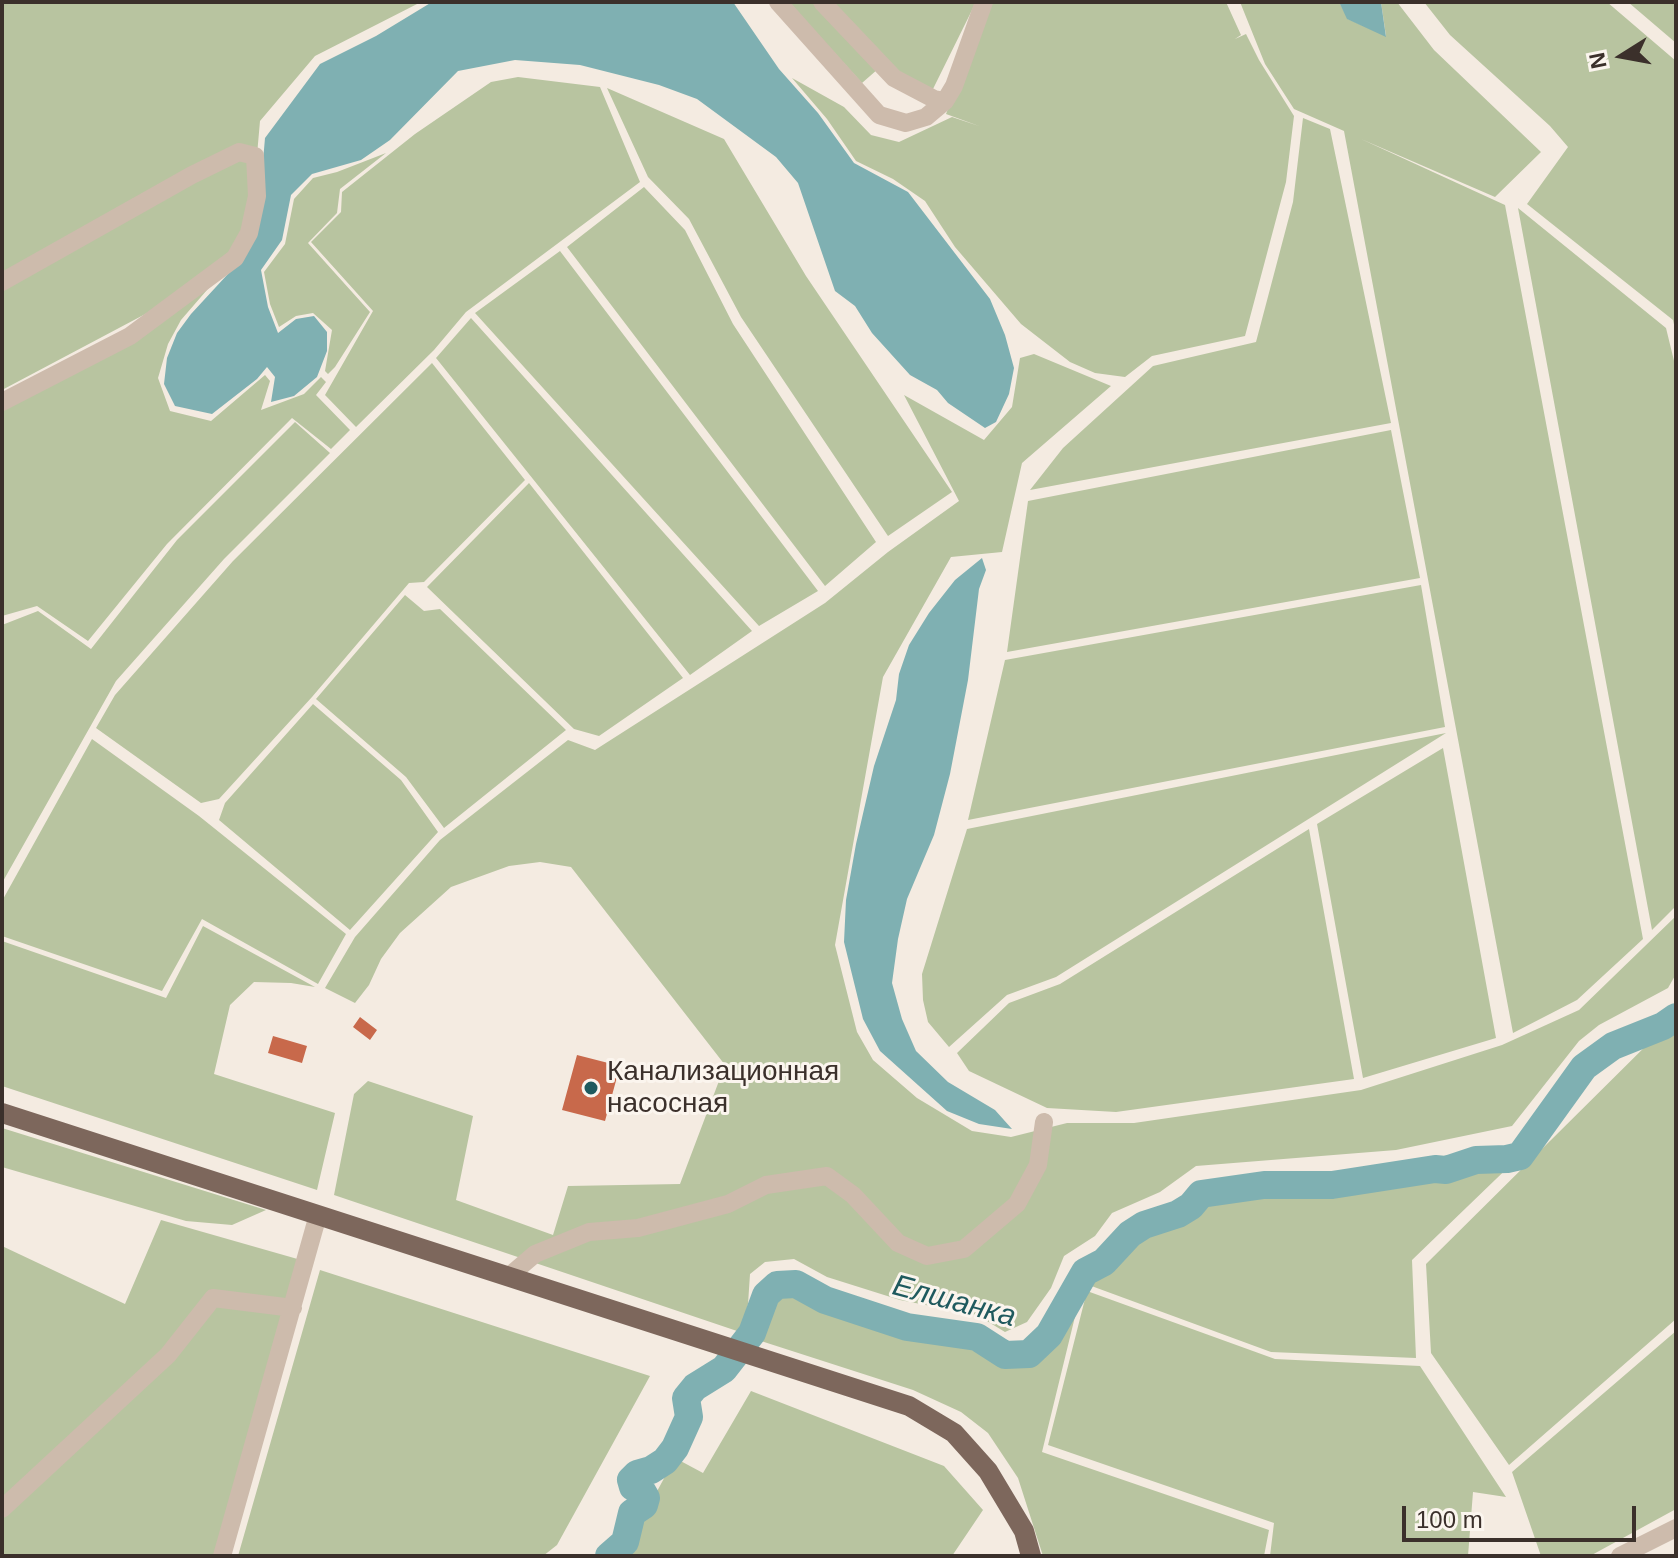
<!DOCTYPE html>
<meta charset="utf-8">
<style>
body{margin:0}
#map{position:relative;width:1678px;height:1558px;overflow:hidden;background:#f4ebe1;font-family:Helvetica,sans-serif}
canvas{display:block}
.frame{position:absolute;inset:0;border:4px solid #3b302b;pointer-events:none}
.north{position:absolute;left:1582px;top:16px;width:80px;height:80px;-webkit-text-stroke:6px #fbf5ee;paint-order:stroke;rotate:259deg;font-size:22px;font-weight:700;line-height:32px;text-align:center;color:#3b302b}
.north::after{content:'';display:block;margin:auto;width:28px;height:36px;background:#3b302b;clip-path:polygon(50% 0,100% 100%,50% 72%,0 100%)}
.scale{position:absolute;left:1402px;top:1506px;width:234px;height:36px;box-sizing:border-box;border:4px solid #3b302b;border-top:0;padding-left:10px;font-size:24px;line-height:28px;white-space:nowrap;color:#3b302b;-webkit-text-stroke:6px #fbf5ee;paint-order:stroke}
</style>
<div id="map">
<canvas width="1678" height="1558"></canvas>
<div class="frame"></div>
<div class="north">N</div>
<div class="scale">100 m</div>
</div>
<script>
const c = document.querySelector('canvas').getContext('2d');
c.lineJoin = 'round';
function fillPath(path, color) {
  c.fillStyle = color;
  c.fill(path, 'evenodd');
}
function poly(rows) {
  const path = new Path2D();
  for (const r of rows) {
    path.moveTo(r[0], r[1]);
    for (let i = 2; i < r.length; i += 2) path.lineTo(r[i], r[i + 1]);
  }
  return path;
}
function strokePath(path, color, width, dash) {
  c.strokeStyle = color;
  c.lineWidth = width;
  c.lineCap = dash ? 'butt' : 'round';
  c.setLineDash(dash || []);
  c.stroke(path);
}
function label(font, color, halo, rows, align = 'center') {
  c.font = font + ' Helvetica,sans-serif';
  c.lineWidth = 6;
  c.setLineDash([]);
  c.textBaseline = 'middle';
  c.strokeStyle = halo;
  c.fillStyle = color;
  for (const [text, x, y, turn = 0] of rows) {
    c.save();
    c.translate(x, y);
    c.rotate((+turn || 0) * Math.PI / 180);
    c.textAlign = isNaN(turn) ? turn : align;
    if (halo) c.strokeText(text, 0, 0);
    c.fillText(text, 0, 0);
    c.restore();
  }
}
fillPath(poly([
 [2,2,421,2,315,56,260,121,254,189,242,241,185,293,2,390],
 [788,2,814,2,878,69,862,83],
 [830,2,976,2,932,91,896,71],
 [990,2,1226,2,1241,35,1235,39,1246,34,1259,60,1294,116,1286,182,1245,336,1152,356,1125,377,1095,373,1070,362,1021,324,955,247,925,201,893,179,856,161,827,119,792,78,844,107,871,135,899,142,952,117,979,126,946,114],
 [1240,2,1339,2,1348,19,1386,36,1381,2,1397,2,1434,50,1541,152,1495,197,1361,139,1505,205,1643,939,1577,1000,1513,1033,1344,131,1294,109,1265,64],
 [1424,2,1607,2,1676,61,1676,334,1673,320,1527,204,1568,147,1550,126,1450,35],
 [1628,2,1676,2,1676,43],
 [518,77,600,87,640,182,466,312,434,350,356,427,325,395,373,311,311,242,341,212,342,192,415,134,491,82],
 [607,88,724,139,806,276,952,492,888,536,741,317,689,219,648,177],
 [1303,118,1330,129,1391,423,1030,490,1063,448,1153,366,1256,342,1293,202],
 [386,153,340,189,337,213,308,243,370,312,335,367,328,374,325,371,332,330,313,313,296,316,279,327,270,304,264,272,285,244,294,199,313,178,337,172],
 [644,187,685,230,733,324,876,542,825,586,567,247],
 [1518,208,1666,328,1676,369,1676,906,1652,930],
 [560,251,818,591,759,626,475,313],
 [226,268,181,320,168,344,158,378,170,411,211,421,265,375,270,381,261,410,304,394,321,377,326,382,316,395,350,430,331,449,292,418,167,544,88,641,37,606,2,616,2,411],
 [471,318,752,631,690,675,436,358],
 [1034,354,1111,386,1022,463,1002,552,951,557,883,677,835,945,857,1032,873,1060,917,1098,972,1131,1011,1137,1067,1123,1134,1123,1361,1090,1502,1045,1579,1010,1676,916,1676,974,1668,988,1599,1025,1579,1041,1512,1126,1396,1150,1196,1166,1160,1192,1112,1213,1095,1236,1064,1256,1051,1288,1027,1322,1005,1332,977,1315,900,1300,827,1277,794,1259,765,1262,750,1274,748,1304,740,1332,334,1195,354,1094,368,1081,473,1116,456,1200,553,1235,568,1186,680,1184,725,1065,571,867,540,862,509,866,451,887,400,933,381,959,369,985,355,1003,325,988,355,937,440,840,568,740,595,750,825,603,888,552,959,501,904,395,984,440,1012,407,1020,358],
 [432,363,525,480,424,582,409,583,312,697,219,799,201,803,96,728,115,695,233,561],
 [295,422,330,453,224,559,116,681,2,883,2,625,38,611,91,649,177,540],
 [1391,430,1420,578,1007,652,1028,501],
 [529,483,683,678,599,736,574,729,427,587],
 [1421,585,1445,727,968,820,1005,660],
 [405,595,424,611,440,609,566,730,444,828,406,777,316,699],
 [313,704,401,780,438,832,350,930,219,820,225,803],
 [1446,733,1056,977,1007,995,949,1047,928,1022,923,1000,922,974,967,829],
 [92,739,199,816,346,934,318,984,202,919,162,991,2,936,2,901],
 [1443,748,1496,1038,1363,1078,1317,824],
 [1309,829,1354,1079,1116,1112,1047,1108,969,1071,957,1053,1009,1003,1060,984],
 [203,926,315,987,291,983,254,982,230,1005,214,1074,335,1113,317,1190,2,1086,2,941,166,998],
 [1676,1016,1676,1319,1509,1465,1431,1353,1426,1264],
 [2,1128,266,1210,232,1225,186,1221,2,1167],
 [1523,1153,1412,1260,1416,1358,1271,1352,1086,1284,1075,1273,1121,1235,1202,1185,1270,1175,1301,1180],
 [161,1220,301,1260,218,1556,2,1556,2,1246,125,1304],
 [320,1270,650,1376,557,1545,543,1556,238,1556],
 [782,1272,824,1293,892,1316,970,1330,992,1345,1018,1349,1047,1323,1074,1282,1081,1292,1042,1452,1269,1530,1264,1556,1043,1556,1018,1478,988,1433,961,1412,913,1390,761,1341,767,1308,768,1280],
 [1087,1291,1275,1359,1420,1366,1506,1497,1473,1492,1468,1556,1270,1556,1274,1523,1048,1445],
 [1676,1331,1676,1509,1590,1556,1541,1556,1512,1472],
 [751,1391,944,1466,983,1510,952,1556,616,1556,628,1545,675,1458,703,1473]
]), '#b8c4a0');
fillPath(poly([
 [432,2,733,2,779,69,818,113,854,163,908,192,990,299,1005,335,1014,368,1009,394,996,422,985,428,948,403,937,390,910,375,872,333,855,306,835,291,798,183,776,157,697,99,659,85,580,65,515,60,458,71,390,140,361,160,312,174,291,195,282,240,261,270,268,307,278,333,296,319,314,316,327,332,327,351,317,377,294,396,271,402,275,377,267,367,257,379,212,414,175,406,164,384,167,358,177,333,191,314,239,262,259,207,265,138,320,64,376,36],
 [1339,2,1381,2,1386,37,1347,19],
 [982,558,986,570,979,589,968,680,950,774,934,835,907,899,898,939,892,983,902,1019,916,1051,948,1082,995,1110,1012,1129,979,1124,947,1111,880,1051,863,1019,844,942,846,900,856,844,874,766,896,700,899,674,909,645,929,613,955,580]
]), '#7fb0b2');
strokePath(poly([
 [609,1556,625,1542,632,1513,644,1505,646,1498,642,1491,633,1487,631,1480,637,1474,651,1470,665,1461,675,1448,689,1417,686,1398,695,1387,724,1369,752,1333,766,1295,777,1285,796,1284,825,1300,907,1327,977,1337,1005,1355,1029,1354,1049,1335,1085,1272,1104,1262,1130,1234,1144,1225,1178,1214,1191,1206,1201,1194,1264,1185,1332,1185,1435,1169,1446,1170,1476,1160,1507,1159,1520,1156,1584,1067,1613,1046,1663,1026,1676,1017]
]), '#7fb0b2', 28);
fillPath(poly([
 [360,1017,377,1030,370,1040,353,1027],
 [273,1036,307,1046,302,1063,268,1053],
 [577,1055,620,1066,605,1121,562,1110]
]), '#c8694b');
strokePath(poly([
 [778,2,879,115,906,123,926,117,945,101,954,86,984,2],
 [822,2,894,78,934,99,945,101],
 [2,282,192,175,239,152,255,156,257,196,249,233,235,258,130,336,2,402],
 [508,1277,535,1254,589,1232,638,1228,728,1204,766,1185,827,1176,853,1195,898,1243,927,1256,964,1249,1017,1204,1038,1165,1044,1122],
 [2,1509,168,1355,213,1298,293,1308],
 [222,1556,318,1215],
 [1620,1556,1676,1528]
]), '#cdbbac', 18);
strokePath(poly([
 [2,1113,909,1406,954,1433,988,1471,1024,1531,1031,1556]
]), '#7d675c', 20);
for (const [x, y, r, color] of [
 [591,1088,8,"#1f5a5e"]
]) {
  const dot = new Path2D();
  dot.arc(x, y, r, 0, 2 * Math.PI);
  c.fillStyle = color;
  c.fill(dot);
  strokePath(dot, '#fbf5ee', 3);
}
label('28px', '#3b302b', '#fbf5ee', [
 ["Канализационная",607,1072],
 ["насосная",607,1104]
], 'left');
label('italic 30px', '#1f5a5e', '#fbf5ee', [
 ["Елшанка",954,1302,15]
]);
</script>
